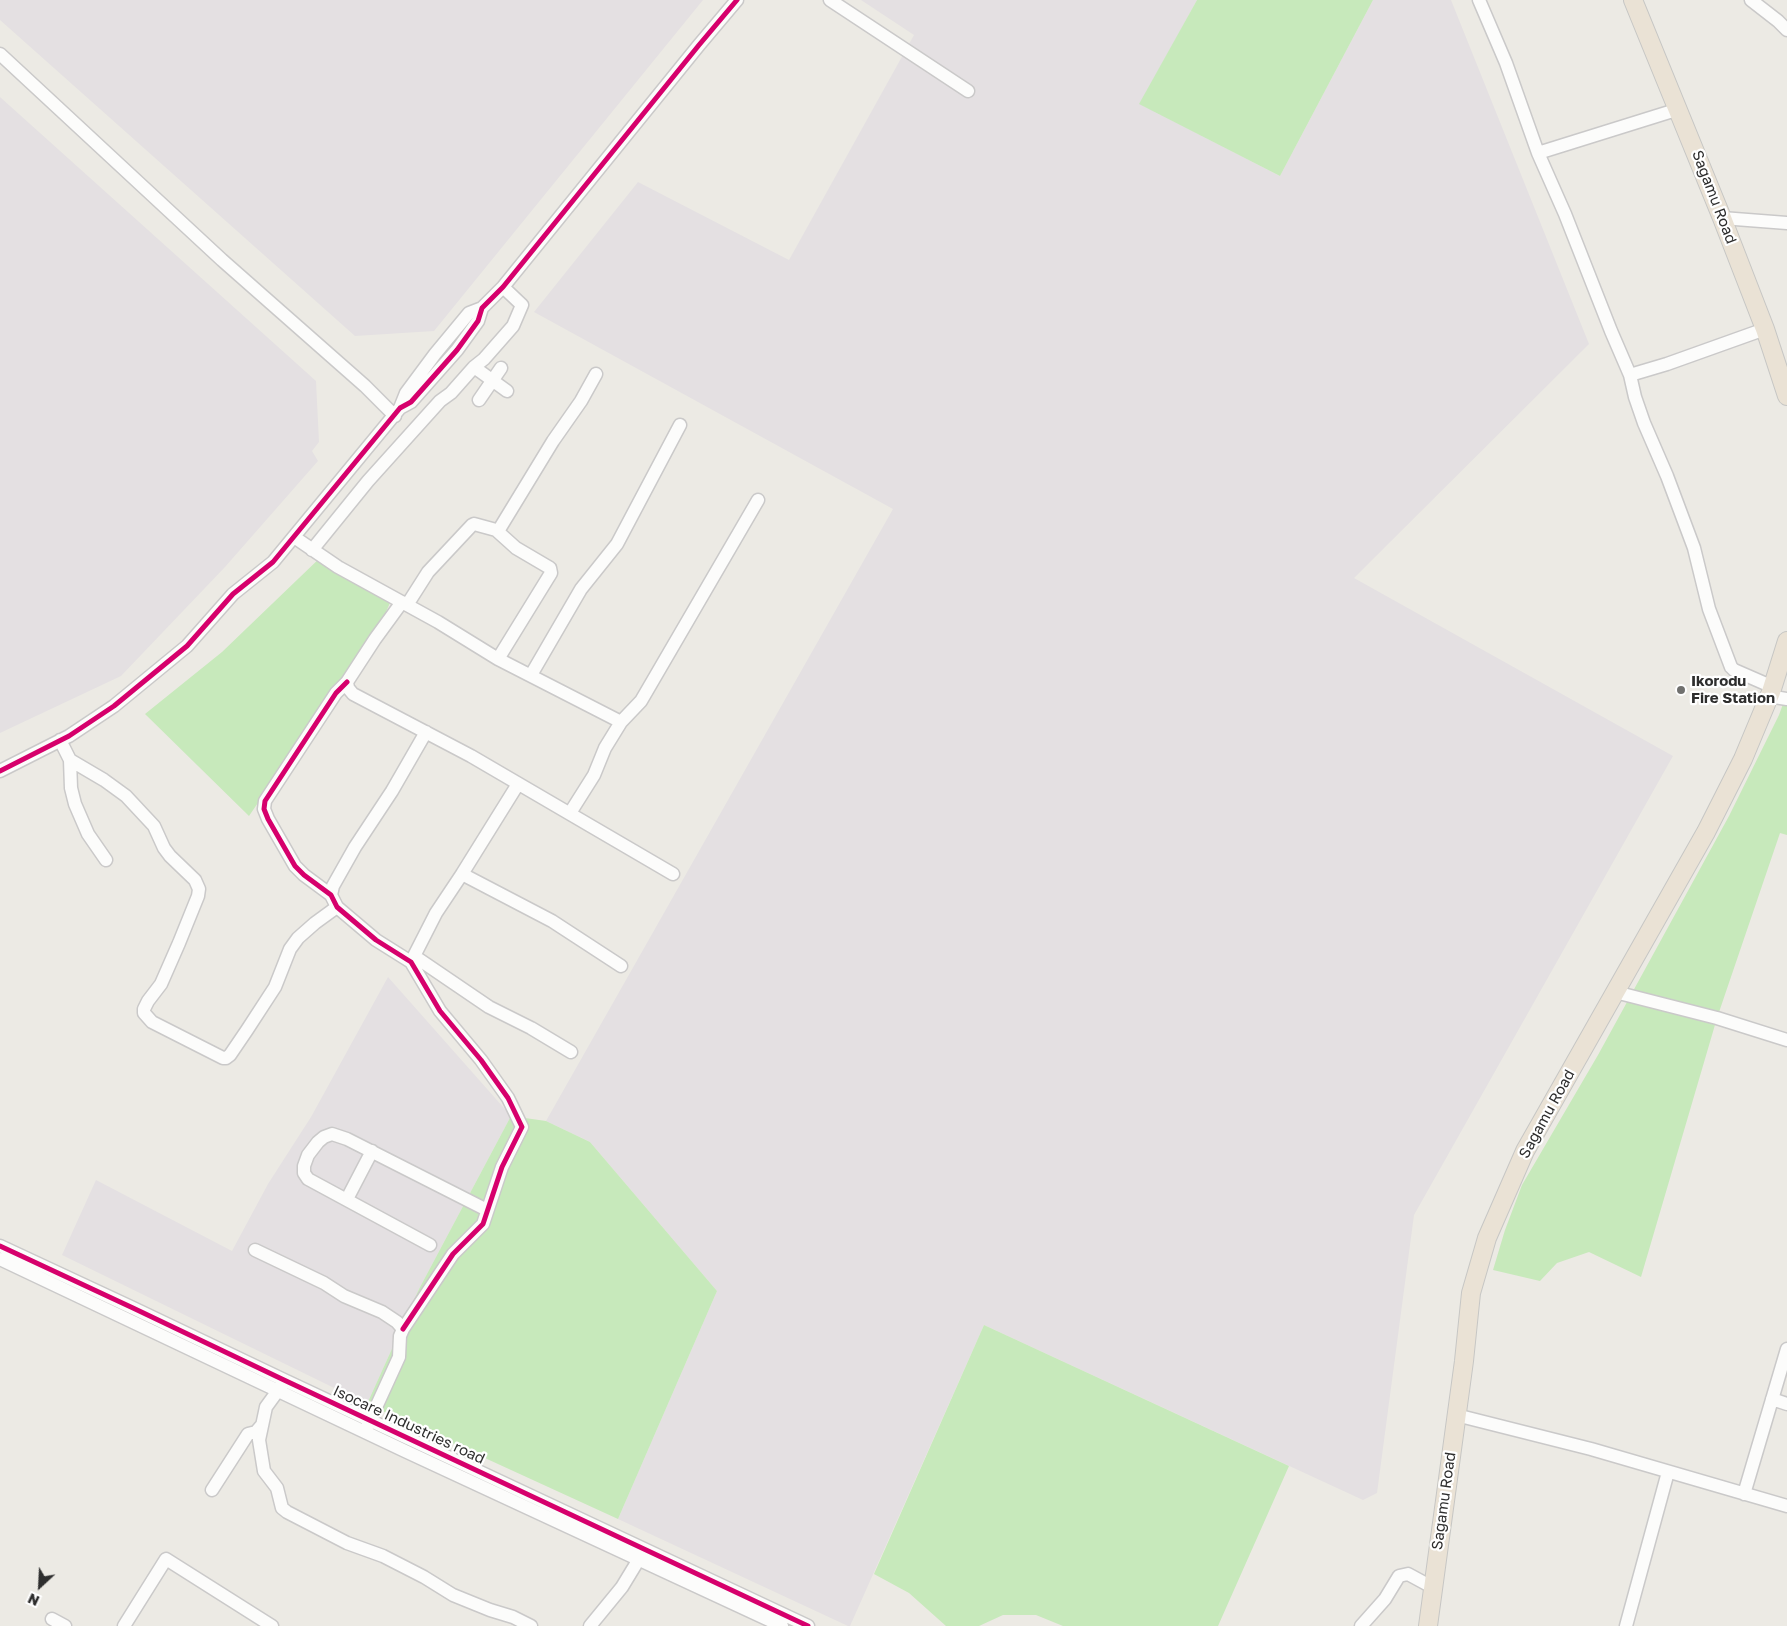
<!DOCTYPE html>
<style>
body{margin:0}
#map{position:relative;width:1787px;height:1626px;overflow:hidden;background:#eceae4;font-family:"Golos Text",sans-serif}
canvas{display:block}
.north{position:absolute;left:15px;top:1561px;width:50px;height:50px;-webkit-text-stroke:4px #fff;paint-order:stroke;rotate:205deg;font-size:14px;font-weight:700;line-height:20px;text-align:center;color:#2e2e2e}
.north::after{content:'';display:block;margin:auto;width:18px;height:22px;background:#2e2e2e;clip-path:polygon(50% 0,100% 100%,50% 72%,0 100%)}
</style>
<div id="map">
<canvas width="1787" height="1626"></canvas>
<div class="north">N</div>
</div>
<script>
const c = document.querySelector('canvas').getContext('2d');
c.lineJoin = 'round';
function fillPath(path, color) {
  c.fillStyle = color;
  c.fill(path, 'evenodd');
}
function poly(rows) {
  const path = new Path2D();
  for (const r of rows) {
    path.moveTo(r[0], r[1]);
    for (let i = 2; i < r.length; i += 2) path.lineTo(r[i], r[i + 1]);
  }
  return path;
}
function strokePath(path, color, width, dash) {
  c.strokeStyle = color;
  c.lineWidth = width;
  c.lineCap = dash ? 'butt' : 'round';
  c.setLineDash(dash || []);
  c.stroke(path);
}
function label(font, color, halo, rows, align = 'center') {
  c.font = font + ' "Golos Text",sans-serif';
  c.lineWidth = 4.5;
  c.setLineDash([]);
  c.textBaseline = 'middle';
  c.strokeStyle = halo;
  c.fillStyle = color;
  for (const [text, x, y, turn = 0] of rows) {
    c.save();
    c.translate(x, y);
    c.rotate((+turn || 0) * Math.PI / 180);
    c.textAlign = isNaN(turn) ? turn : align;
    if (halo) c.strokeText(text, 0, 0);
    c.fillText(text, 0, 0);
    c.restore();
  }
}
fillPath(poly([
 [0,0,703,0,434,331,355,336,0,20],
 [861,0,1197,0,1140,104,1280,176,1373,0,1451,0,1589,344,1354,578,1673,756,1414,1215,1377,1493,1363,1500,984,1325,850,1626,848,1626,618,1519,717,1291,590,1142,546,1121,893,509,534,312,638,182,789,260,914,35],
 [0,97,316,381,319,442,312,451,318,461,225,567,121,676,0,733],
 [388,977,511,1116,419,1289,367,1404,62,1255,96,1180,232,1251,268,1184,311,1117]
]), '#e4e0e2');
fillPath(poly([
 [1197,0,1373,0,1280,176,1139,104],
 [324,554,395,591,383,619,249,816,145,714,222,652],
 [1787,693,1787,835,1780,833,1717,1018,1641,1277,1589,1252,1557,1263,1540,1281,1493,1270,1505,1230,1522,1185,1598,1055,1729,816,1779,715],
 [511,1116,546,1121,590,1142,717,1291,618,1519,367,1404,419,1289],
 [984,1325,1289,1466,1218,1626,1063,1626,1036,1615,1003,1615,979,1626,946,1626,909,1593,874,1574]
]), '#c7e9bb');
const minor = poly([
 [830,0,968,91],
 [1479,0,1506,63,1538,153,1565,214,1611,331,1630,375,1635,397,1644,423,1667,476,1694,548,1709,609,1731,667,1734,670,1773,687],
 [1751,0,1778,21,1787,30],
 [0,54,222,260,365,386,395,416],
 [1538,153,1679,109],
 [1722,218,1787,223],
 [474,367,507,391],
 [1630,375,1667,364,1765,329],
 [479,400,501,368],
 [400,408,406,393,435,354,469,313,482,308],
 [496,530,516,548,550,568,551,573,498,659],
 [294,537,338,567,438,622,498,659,621,722],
 [312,550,368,481,440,401,451,393,474,367,484,359,513,326,522,305,503,287],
 [402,602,375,639,347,682,348,688,353,694,471,756,673,874],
 [407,605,428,572,472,525,474,524,496,530,500,528,553,441,581,401,596,374],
 [531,675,581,589,617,544,680,425],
 [347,682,336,693,265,801,264,809,268,819,295,866,304,875,331,895,337,907,376,940,411,962,440,1011,481,1060,508,1098,522,1127,502,1167,483,1224,453,1254,403,1329],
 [1768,696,1787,699],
 [60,740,70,760,71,788,75,804,88,834,106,860],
 [70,760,104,780,126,796,154,826,164,848,170,856,195,880,199,889,198,896,179,943,161,984,148,1001,144,1009,144,1013,152,1022,223,1058,226,1058,230,1055,247,1030,275,987,290,949,298,938,315,923,337,907],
 [0,771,69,736,114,706,187,646,233,594,273,562,400,408,411,402,457,350,478,321,482,308,503,287,699,45,737,0],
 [570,813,594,775,605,748,621,722,641,701,758,500],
 [462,874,552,921,621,966],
 [331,895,333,886,355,847,392,791,426,732],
 [414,956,489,1007,531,1028,571,1052],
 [411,962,436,913,462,874,518,784],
 [1615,992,1717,1018,1787,1040],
 [347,1199,372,1151],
 [430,1245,308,1179,304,1173,304,1166,308,1155,318,1142,324,1137,332,1134,347,1139,487,1210],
 [0,1246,133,1308,284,1380,808,1626],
 [255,1250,324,1283,344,1296,382,1312,397,1322,403,1329,400,1336,399,1357,367,1427],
 [0,1259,405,1451,782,1626],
 [282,1385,266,1407,259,1440,264,1471,277,1488,282,1508,287,1512,347,1543,383,1556,424,1577,453,1595,490,1610,513,1617,531,1626],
 [1772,1399,1787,1404],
 [1456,1415,1591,1449,1787,1506],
 [212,1490,248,1434,256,1432,262,1425],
 [1744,1494,1787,1349],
 [52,1619,65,1626],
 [124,1626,166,1559,272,1626],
 [590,1626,622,1587,639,1559],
 [1361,1626,1385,1599,1399,1576,1408,1574,1432,1587],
 [1626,1626,1668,1472]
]);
const highway = poly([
 [1633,0,1722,218,1765,329,1787,396],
 [1428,1626,1464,1361,1471,1293,1487,1238,1525,1151,1706,832,1743,759,1771,692,1787,641]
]);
strokePath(minor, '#cac9c9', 15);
strokePath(highway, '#c6c6c4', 20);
strokePath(minor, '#fcfcfb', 12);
strokePath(highway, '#eae2d5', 18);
strokePath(poly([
 [347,682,336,693,265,801,264,809,268,819,295,866,304,875,331,895,337,907,376,940,411,962,440,1011,481,1060,508,1098,522,1127,502,1167,483,1224,453,1254,403,1329],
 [0,771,69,736,114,706,187,646,233,594,273,562,400,408,411,402,457,350,478,321,482,308,503,287,699,45,737,0],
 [0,1246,133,1308,284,1380,808,1626]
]), '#d6006c', 5);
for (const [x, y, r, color] of [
 [1681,690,5,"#70706e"]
]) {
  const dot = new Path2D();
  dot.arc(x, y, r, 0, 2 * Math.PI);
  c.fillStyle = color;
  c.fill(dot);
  strokePath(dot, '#fff', 2);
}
label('15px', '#2e2e2e', '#fff', [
 ["Sagamu Road",1714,197,69],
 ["Sagamu Road",1547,1114,-61],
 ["Isocare Industries road",409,1425,25],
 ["Sagamu Road",1444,1501,-82]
]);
label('bold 15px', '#2e2e2e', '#fff', [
 ["Ikorodu",1691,681],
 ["Fire Station",1691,698]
], 'left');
</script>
